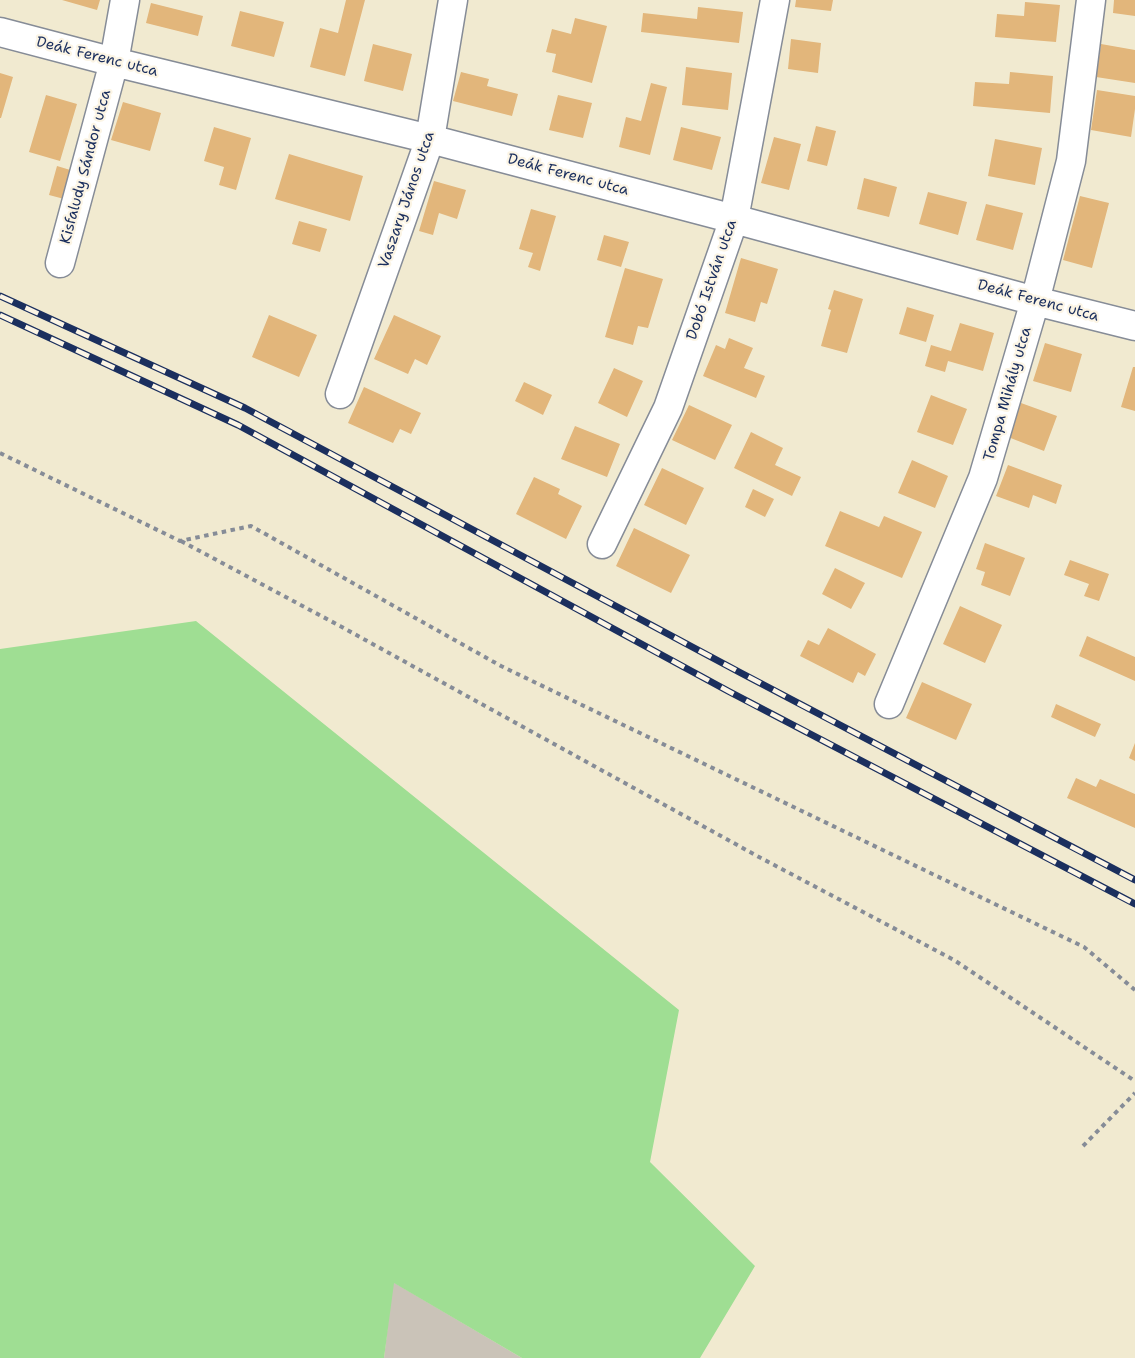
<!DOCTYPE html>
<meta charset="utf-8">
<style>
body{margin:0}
canvas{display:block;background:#f1ead0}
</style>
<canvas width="1135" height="1358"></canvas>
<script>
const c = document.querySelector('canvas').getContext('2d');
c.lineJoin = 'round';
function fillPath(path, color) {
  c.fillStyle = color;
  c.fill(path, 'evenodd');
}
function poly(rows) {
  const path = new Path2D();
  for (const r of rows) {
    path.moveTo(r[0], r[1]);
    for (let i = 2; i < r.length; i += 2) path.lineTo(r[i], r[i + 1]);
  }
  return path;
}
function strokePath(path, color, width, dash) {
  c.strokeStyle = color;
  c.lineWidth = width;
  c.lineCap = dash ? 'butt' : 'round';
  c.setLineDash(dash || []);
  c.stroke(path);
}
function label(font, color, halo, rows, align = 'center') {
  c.font = font + ' "Shantell Sans",sans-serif';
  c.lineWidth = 4.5;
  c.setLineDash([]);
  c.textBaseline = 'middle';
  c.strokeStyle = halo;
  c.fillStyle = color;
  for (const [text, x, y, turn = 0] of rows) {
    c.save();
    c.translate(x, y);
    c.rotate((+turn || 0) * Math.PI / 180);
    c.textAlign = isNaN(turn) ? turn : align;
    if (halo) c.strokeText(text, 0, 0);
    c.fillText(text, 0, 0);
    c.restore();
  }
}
fillPath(poly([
 [393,1282,522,1358,384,1358]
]), '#cac3b8');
fillPath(poly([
 [196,621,679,1010,650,1162,755,1266,700,1358,522,1358,394,1283,384,1358,0,1358,0,649]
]), '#9fde93');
fillPath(poly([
 [62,0,100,0,97,10],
 [346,0,365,0,345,76,310,67,320,28,338,33],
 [796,0,833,0,831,11,795,7],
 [1114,0,1135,0,1135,16,1113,13],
 [1025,2,1060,5,1056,42,995,37,997,14,1024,16],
 [151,3,203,16,198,36,146,23],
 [698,7,743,12,739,43,641,32,643,13,697,19],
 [240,11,284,22,274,57,231,46],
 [575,18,607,26,592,83,552,72,556,54,546,52,552,29,571,34],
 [791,39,821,43,818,73,788,69],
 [373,44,412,54,403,91,364,81],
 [1101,44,1135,50,1135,83,1096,77],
 [686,67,732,73,728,110,682,105],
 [461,72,489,79,487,86,518,94,512,116,453,101],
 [1010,72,1053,76,1050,113,973,106,975,82,1009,84],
 [0,73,13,77,1,118,0,118],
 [651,83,667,87,650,155,619,147,626,117,641,121],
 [1097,90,1135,96,1135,109,1131,137,1091,130],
 [46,95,77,104,60,161,29,152],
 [558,95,592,103,583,138,549,130],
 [123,102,161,113,150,151,111,140],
 [816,126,836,131,827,166,807,161],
 [214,127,251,138,236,190,219,185,224,167,204,161],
 [681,127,721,137,712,170,673,160],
 [774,137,801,144,789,190,761,183],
 [995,139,1042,148,1035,185,988,176],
 [289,154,363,176,350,221,275,199],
 [57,166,77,172,68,200,49,195],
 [864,178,897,187,889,217,857,209],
 [434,181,466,190,457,219,439,213,433,235,419,231],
 [928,192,967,202,958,235,919,224],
 [1080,196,1109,203,1092,268,1063,260],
 [986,204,1023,213,1013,250,976,240],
 [531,209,556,216,540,271,528,267,533,253,519,249],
 [299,221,327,229,320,252,292,244],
 [604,235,629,242,621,267,597,260],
 [741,258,778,269,767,304,761,302,755,322,725,313],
 [625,268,663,279,648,328,638,326,633,345,605,337],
 [834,290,863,299,847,353,821,346,831,310,828,309],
 [907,307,934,315,926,342,899,334],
 [269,315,317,335,299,377,252,357],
 [394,315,441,336,427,365,415,359,408,374,374,359],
 [960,323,994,333,983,371,948,361,945,372,925,366,931,345,951,351],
 [729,338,753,348,744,368,765,376,756,398,703,376,716,345,725,349],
 [1045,343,1082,354,1071,392,1033,381],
 [1133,367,1135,367,1135,411,1121,407],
 [614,368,643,381,627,417,598,403],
 [524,382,552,395,543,415,515,401],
 [364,387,421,413,411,434,400,429,393,443,348,423],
 [931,395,967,409,953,445,917,432],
 [1021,403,1057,416,1044,451,1008,437],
 [689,405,732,425,715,460,672,440],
 [575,426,620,444,607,477,561,459],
 [751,432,783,448,775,465,801,477,792,496,734,468],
 [912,460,948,476,935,508,898,493],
 [1008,465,1062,485,1056,504,1033,495,1029,508,996,496],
 [662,468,704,488,686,525,644,505],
 [534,477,560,489,558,494,582,506,566,539,516,514],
 [753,489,774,499,765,517,745,507],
 [840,511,879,527,884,516,922,532,902,578,825,546],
 [634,528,690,555,671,593,616,566],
 [985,543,1025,558,1010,596,981,585,985,572,976,569],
 [1070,560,1109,574,1099,601,1084,596,1089,584,1064,575],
 [835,568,865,583,851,609,822,594],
 [960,606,1002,625,985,663,943,644],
 [828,628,876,654,865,676,858,672,853,683,800,656,808,640,819,645],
 [1087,636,1135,657,1135,681,1079,656],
 [922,682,972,704,956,740,906,718],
 [1056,704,1101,724,1095,737,1051,717],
 [1135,743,1135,761,1129,758],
 [1076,778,1096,787,1100,779,1135,794,1135,828,1067,798]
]), '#e2b67b');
const minor = poly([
 [0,32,114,62,430,139,734,219,1035,301,1135,326],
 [60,263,114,62,125,0],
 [340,394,430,139,453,0],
 [602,544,668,408,734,219,775,0],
 [889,704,983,478,1035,301,1071,161,1091,0]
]);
strokePath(minor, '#868c97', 31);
strokePath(poly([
 [0,453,180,541,251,526,501,666,1084,947,1135,990],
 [181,541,340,626,759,857,954,960,1135,1081],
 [1083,1146,1135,1093]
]), '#868c97', 4, [4.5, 4.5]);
strokePath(minor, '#fff', 28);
const rail = poly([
 [0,296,245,408,741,673,1135,880],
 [0,315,238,425,728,691,1135,904]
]);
strokePath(rail, '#1b2f5e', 7);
strokePath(rail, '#fcf5e5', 4.5, [14]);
label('15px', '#1b2f5e', '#fcf5e5', [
 ["Deák Ferenc utca",97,57,14],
 ["Kisfaludy Sándor utca",86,167,-75],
 ["Deák Ferenc utca",568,175,15],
 ["Vaszary János utca",407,200,-71],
 ["Dobó István utca",712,280,-71],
 ["Deák Ferenc utca",1038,301,15],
 ["Tompa Mihály utca",1008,394,-74]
]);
</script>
